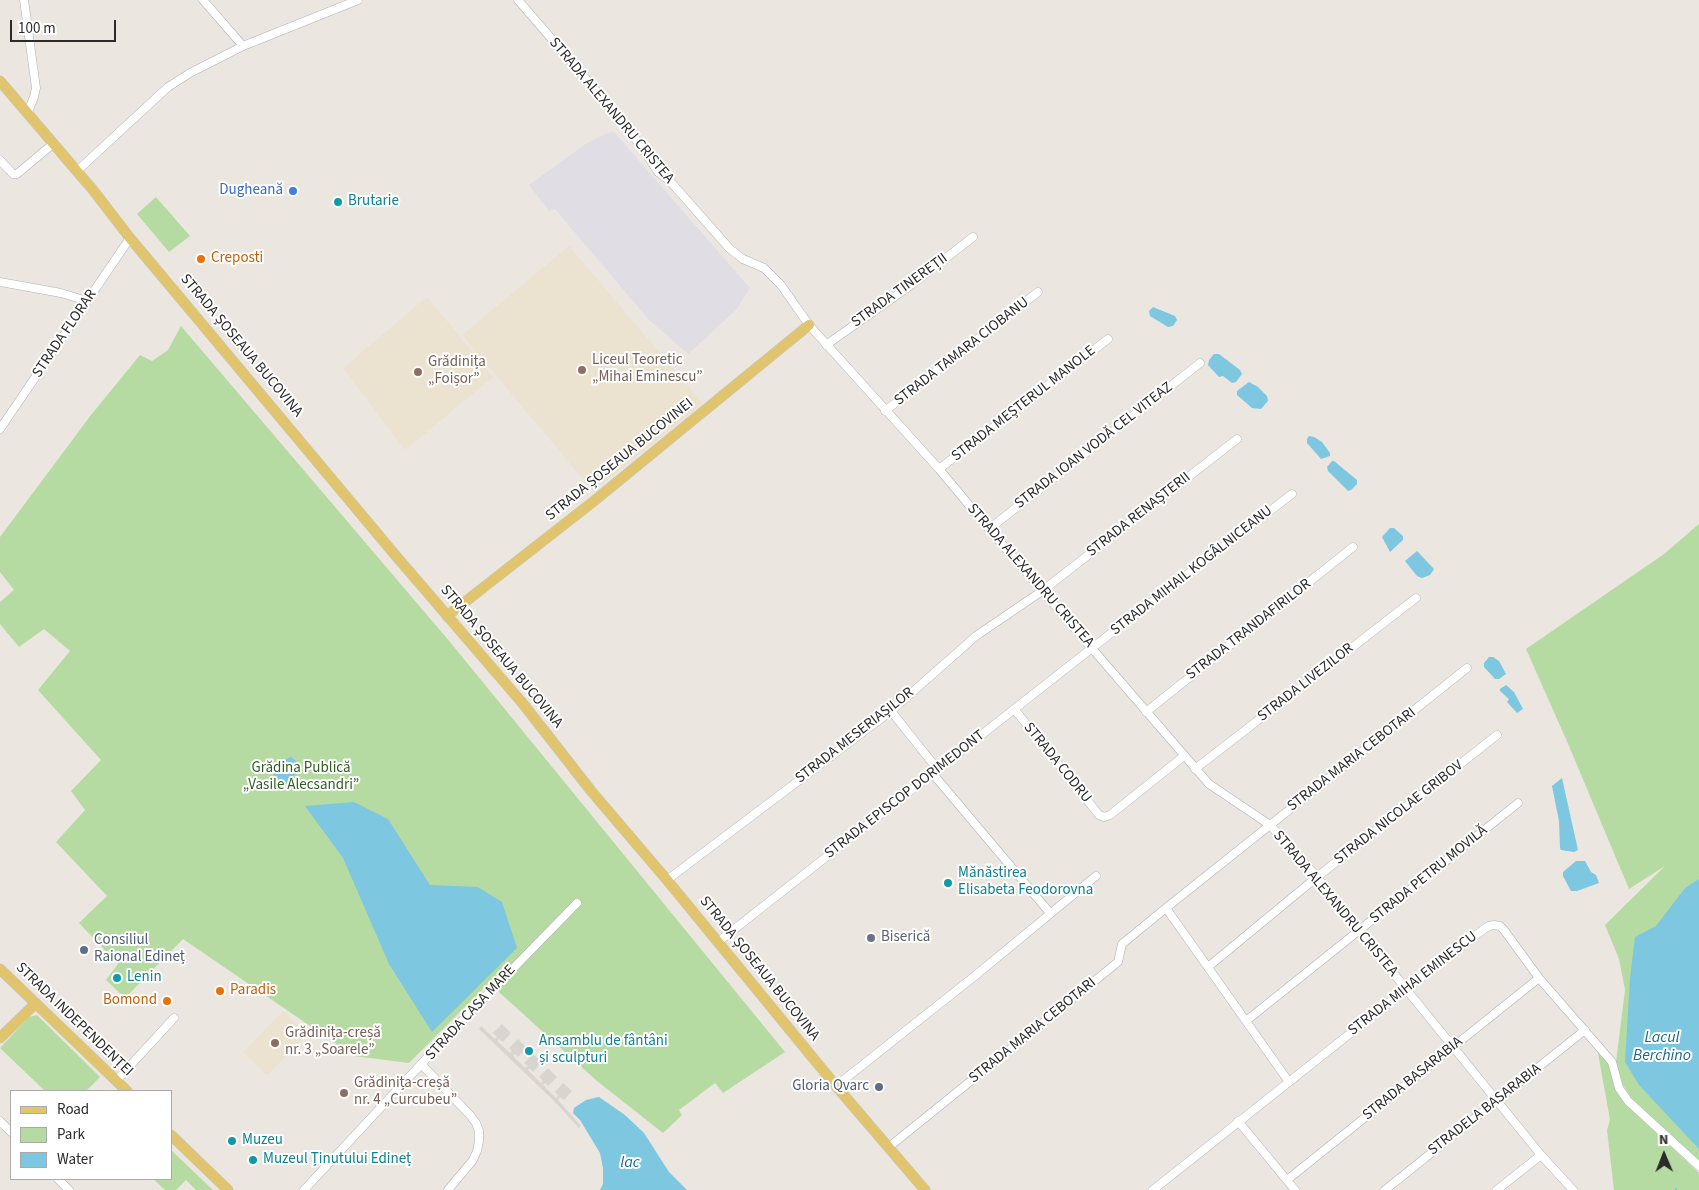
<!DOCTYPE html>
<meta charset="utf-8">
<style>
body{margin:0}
#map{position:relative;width:1699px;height:1190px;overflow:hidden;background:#ebe6df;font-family:"Source Sans 3",sans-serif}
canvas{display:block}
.legend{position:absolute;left:10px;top:1090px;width:162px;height:90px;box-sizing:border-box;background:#fff;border:1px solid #aaa;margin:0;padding:6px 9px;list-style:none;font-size:15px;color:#2b2b2b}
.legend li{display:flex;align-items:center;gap:10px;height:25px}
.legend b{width:25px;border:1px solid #aaa}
.north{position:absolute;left:1639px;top:1130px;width:50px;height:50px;-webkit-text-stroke:4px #fff;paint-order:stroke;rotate:359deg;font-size:14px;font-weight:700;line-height:20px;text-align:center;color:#2b2b2b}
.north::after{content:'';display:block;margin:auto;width:18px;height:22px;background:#2b2b2b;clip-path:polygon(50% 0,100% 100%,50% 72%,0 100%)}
.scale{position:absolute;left:10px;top:20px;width:106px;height:22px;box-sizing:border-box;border:2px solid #2b2b2b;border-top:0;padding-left:6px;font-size:15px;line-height:18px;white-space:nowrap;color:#2b2b2b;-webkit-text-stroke:4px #fff;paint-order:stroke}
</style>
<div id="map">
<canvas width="1699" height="1190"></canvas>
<ul class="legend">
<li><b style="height:6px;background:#e1c56e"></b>Road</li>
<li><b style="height:14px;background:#b6dba2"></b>Park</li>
<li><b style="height:14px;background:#7ec7e1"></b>Water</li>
</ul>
<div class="north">N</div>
<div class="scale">100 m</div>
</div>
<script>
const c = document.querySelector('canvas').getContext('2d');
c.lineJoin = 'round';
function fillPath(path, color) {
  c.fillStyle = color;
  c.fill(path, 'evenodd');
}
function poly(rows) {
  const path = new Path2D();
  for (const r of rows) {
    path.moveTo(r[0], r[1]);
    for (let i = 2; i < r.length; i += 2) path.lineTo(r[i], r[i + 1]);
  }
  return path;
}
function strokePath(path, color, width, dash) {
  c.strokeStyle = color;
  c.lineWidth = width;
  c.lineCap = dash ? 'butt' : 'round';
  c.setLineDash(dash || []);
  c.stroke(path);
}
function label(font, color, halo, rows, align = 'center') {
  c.font = font + ' "Source Sans 3",sans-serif';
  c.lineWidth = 4;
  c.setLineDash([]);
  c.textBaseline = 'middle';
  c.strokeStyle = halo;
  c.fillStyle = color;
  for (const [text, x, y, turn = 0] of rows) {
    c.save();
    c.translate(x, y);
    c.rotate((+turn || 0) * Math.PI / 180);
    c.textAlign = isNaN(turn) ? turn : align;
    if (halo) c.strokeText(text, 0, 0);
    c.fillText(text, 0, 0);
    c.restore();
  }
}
fillPath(poly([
 [613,131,750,288,736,310,688,354,649,320,555,209,549,211,529,185,587,143]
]), '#e0dee4');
fillPath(poly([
 [569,246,703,404,593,491,462,335],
 [427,297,493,377,405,450,343,368],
 [283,1011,307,1034,267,1075,243,1052]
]), '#ebe2d0');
fillPath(poly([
 [156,197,190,236,169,252,137,214],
 [181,326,450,642,785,1052,723,1093,715,1083,679,1110,682,1115,663,1133,597,1081,489,983,409,1063,354,1056,183,939,125,998,106,980,118,964,79,923,107,896,56,842,85,810,71,791,101,760,38,690,70,651,44,629,19,647,0,624,0,602,14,590,0,572,0,537,91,415,140,355,152,361,168,350],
 [1699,524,1699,1162,1632,1099,1623,1085,1616,1062,1625,990,1619,959,1605,925,1665,866,1629,889,1569,746,1526,649,1664,554],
 [37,1015,100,1077,86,1091,45,1091,0,1048,29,1017],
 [1598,1053,1610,1064,1616,1088,1623,1101,1699,1173,1699,1190,1614,1190,1607,1130,1610,1120],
 [171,1150,213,1190,196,1190,186,1180,176,1190,165,1190,153,1179,171,1179]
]), '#b6dba2');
fillPath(poly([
 [502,1024,511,1033,503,1042,499,1039,497,1041,510,1053,512,1051,509,1048,518,1039,527,1048,518,1057,515,1054,513,1056,525,1068,528,1066,524,1063,533,1054,542,1062,533,1072,530,1068,528,1070,541,1083,543,1081,539,1077,548,1068,557,1077,548,1086,545,1083,543,1085,556,1098,558,1095,555,1092,563,1083,572,1091,564,1100,560,1097,558,1100,581,1126,579,1128,554,1101,479,1029,481,1026,495,1039,497,1037,493,1033]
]), '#d8d5d1');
fillPath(poly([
 [1153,307,1175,316,1177,320,1173,326,1168,327,1150,316,1149,311],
 [1214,354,1219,354,1240,370,1242,374,1236,382,1232,383,1223,376,1219,377,1208,365,1209,360],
 [1249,382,1258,387,1267,396,1268,401,1261,409,1252,408,1237,395,1237,391],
 [1309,436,1314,437,1322,442,1330,453,1330,456,1321,459,1307,443,1307,439],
 [1332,461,1334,461,1357,480,1357,484,1351,490,1348,491,1328,471,1327,467],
 [1390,528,1394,528,1403,536,1403,540,1390,552,1382,537],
 [1417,551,1434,569,1430,575,1422,578,1417,576,1405,561],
 [1489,657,1493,657,1499,661,1506,674,1499,679,1495,679,1484,667,1484,663],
 [1506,685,1514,692,1523,709,1517,713,1507,702,1509,699,1500,691,1500,689],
 [291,757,302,766,301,769,286,784,283,784,273,774,288,758],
 [1562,778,1578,850,1574,852,1561,850,1560,848,1559,821,1552,786],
 [354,802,388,819,430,885,478,887,502,902,517,948,432,1032,389,964,343,858,305,806],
 [1576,861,1585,861,1591,872,1596,875,1599,883,1577,891,1571,891,1563,876,1563,872],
 [1699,879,1699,1149,1639,1085,1625,1062,1630,978,1635,937,1656,926,1685,888],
 [599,1097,625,1115,644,1133,669,1172,687,1190,600,1190,603,1184,603,1168,600,1153,580,1120,573,1113,574,1108,586,1100]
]), '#7ec7e1');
strokePath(poly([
 [1676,1190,1676,1189]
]), '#7ec7e1', 2);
const minor = poly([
 [24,0,36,88,34,97,28,112],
 [203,0,243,46],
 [518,0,613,110,644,150,658,172,669,180,730,249,743,259,764,268,781,285,809,325,939,469,989,529,1209,784,1270,825,1317,877,1406,989,1541,1155,1573,1190],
 [0,160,13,174,17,174,54,143],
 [77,171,168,87,190,73,243,46,358,0],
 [0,282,61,293,87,301],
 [826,345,911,285,973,237],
 [885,411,1038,292],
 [0,429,130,238],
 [939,469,1108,339],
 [989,529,1200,363],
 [1015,710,1099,815,1104,817,1110,815,1184,756],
 [891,711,938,770],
 [1146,712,1353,547],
 [1195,769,1416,598],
 [933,774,1050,913],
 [667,880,891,711,976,636,1042,591,1237,439],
 [1166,908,1289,1082],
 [718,942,1092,648,1292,494],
 [1208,967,1317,877,1497,735],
 [1246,1021,1518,803],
 [422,1065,470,1115,476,1123,479,1131,479,1141,477,1151,473,1160,448,1190],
 [116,1081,174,1018],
 [836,1086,976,975,1096,876],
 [0,1121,11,1132],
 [1238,1121,1295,1190],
 [889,1147,1118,962,1122,944,1166,908,1467,668],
 [58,1179,69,1190],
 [1287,1180,1539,978],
 [304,1190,451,1032,577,903],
 [1153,1190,1406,989,1484,929,1489,926,1494,925,1500,926,1504,930,1539,978,1612,1062,1619,1088,1628,1101,1699,1166],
 [1385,1190,1585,1030],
 [1497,1190,1541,1155]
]);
const major = poly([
 [0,81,93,190,130,238,396,556,524,705,592,792,667,880,836,1086,925,1190],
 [447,616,594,501,809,325],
 [0,969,127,1091],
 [0,1038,36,1003],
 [171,1135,228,1190]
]);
strokePath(minor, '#afb1ba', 9);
strokePath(major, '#c4c4c4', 11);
strokePath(minor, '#fff', 8);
strokePath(major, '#e1c56e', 10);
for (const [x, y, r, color] of [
 [293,191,5,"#3f7fe0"],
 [338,202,5,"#0f9aa8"],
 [201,259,5,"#e8710a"],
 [582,370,5,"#8d6e63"],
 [418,372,5,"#8d6e63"],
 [948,883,5,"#0f9aa8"],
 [871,938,5,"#6b7280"],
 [84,950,5,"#5c6f8a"],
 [117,978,5,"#0f9aa8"],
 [220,991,5,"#e8710a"],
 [167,1001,5,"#e8710a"],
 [275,1043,5,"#8d6e63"],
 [529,1051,5,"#0f9aa8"],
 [879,1087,5,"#5c6f8a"],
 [344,1093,5,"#8d6e63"],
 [232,1141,5,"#0f9aa8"],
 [253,1160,5,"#0f9aa8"]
]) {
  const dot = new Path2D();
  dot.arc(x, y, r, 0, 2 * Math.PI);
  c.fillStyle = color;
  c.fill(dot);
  strokePath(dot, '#fff', 2);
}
label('15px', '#2b2b2b', '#fff', [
 ["STRADA ALEXANDRU CRISTEA",611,111,50],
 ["STRADA TINEREȚII",900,291,-36],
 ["STRADA FLORAR",65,334,-56],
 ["STRADA ȘOSEAUA BUCOVINA",241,346,50],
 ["STRADA TAMARA CIOBANU",962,352,-38],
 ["STRADA MEȘTERUL MANOLE",1024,404,-38],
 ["STRADA IOAN VODĂ CEL VITEAZ",1094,446,-38],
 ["STRADA ȘOSEAUA BUCOVINEI",620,460,-39],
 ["STRADA RENAȘTERII",1139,515,-38],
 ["STRADA MIHAIL KOGÂLNICEANU",1192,571,-38],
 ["STRADA ALEXANDRU CRISTEA",1030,576,49],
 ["STRADA TRANDAFIRILOR",1249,630,-38],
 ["STRADA ȘOSEAUA BUCOVINA",501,657,50],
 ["STRADA LIVEZILOR",1306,683,-38],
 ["STRADA MESERIAȘILOR",855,736,-38],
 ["STRADA MARIA CEBOTARI",1352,760,-38],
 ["STRADA CODRU",1057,763,51],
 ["STRADA EPISCOP DORIMEDONT",905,795,-38],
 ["STRADA NICOLAE GRIBOV",1399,813,-38],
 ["STRADA PETRU MOVILĂ",1429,875,-39],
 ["STRADA ALEXANDRU CRISTEA",1335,904,50],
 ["STRADA ȘOSEAUA BUCOVINA",759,969,51],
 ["STRADA MIHAI EMINESCU",1413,984,-38],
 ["STRADA CASA MARE",471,1013,-47],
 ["STRADA INDEPENDENȚEI",74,1020,44],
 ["STRADA MARIA CEBOTARI",1033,1031,-39],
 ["STRADA BASARABIA",1413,1079,-39],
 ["STRADELA BASARABIA",1485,1110,-38]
]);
label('15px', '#366cbe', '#fff', [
 ["Dugheană",283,191]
], 'right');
label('15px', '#0d838f', '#fff', [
 ["Brutarie",348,202],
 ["Mănăstirea",958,874],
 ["Elisabeta Feodorovna",958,891],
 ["Lenin",127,978],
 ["Ansamblu de fântâni",539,1042],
 ["și sculpturi",539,1059],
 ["Muzeu",242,1141],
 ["Muzeul Ținutului Edineț",263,1160]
], 'left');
label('15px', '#c56008', '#fff', [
 ["Creposti",211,259],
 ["Paradis",230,991],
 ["Bomond",157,1001,"right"]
], 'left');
label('15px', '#785e54', '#fff', [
 ["Liceul Teoretic",592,361],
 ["„Mihai Eminescu”",592,378],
 ["Grădinița",428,363],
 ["„Foișor”",428,380],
 ["Grădinița-creșă",285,1034],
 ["nr. 3 „Soarele”",285,1051],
 ["Grădinița-creșă",354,1084],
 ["nr. 4 „Curcubeu”",354,1101]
], 'left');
label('15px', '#306023', '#fff', [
 ["Grădina Publică",301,769],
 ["„Vasile Alecsandri”",301,786]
]);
label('15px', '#5b616d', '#fff', [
 ["Biserică",881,938]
], 'left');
label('15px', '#4e5e75', '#fff', [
 ["Consiliul",94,941],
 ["Raional Edineț",94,958],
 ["Gloria Qvarc",869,1087,"right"]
], 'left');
label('italic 16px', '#1d678d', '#fff', [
 ["Lacul",1662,1038],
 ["Berchino",1662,1056],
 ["lac",630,1163]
]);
</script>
